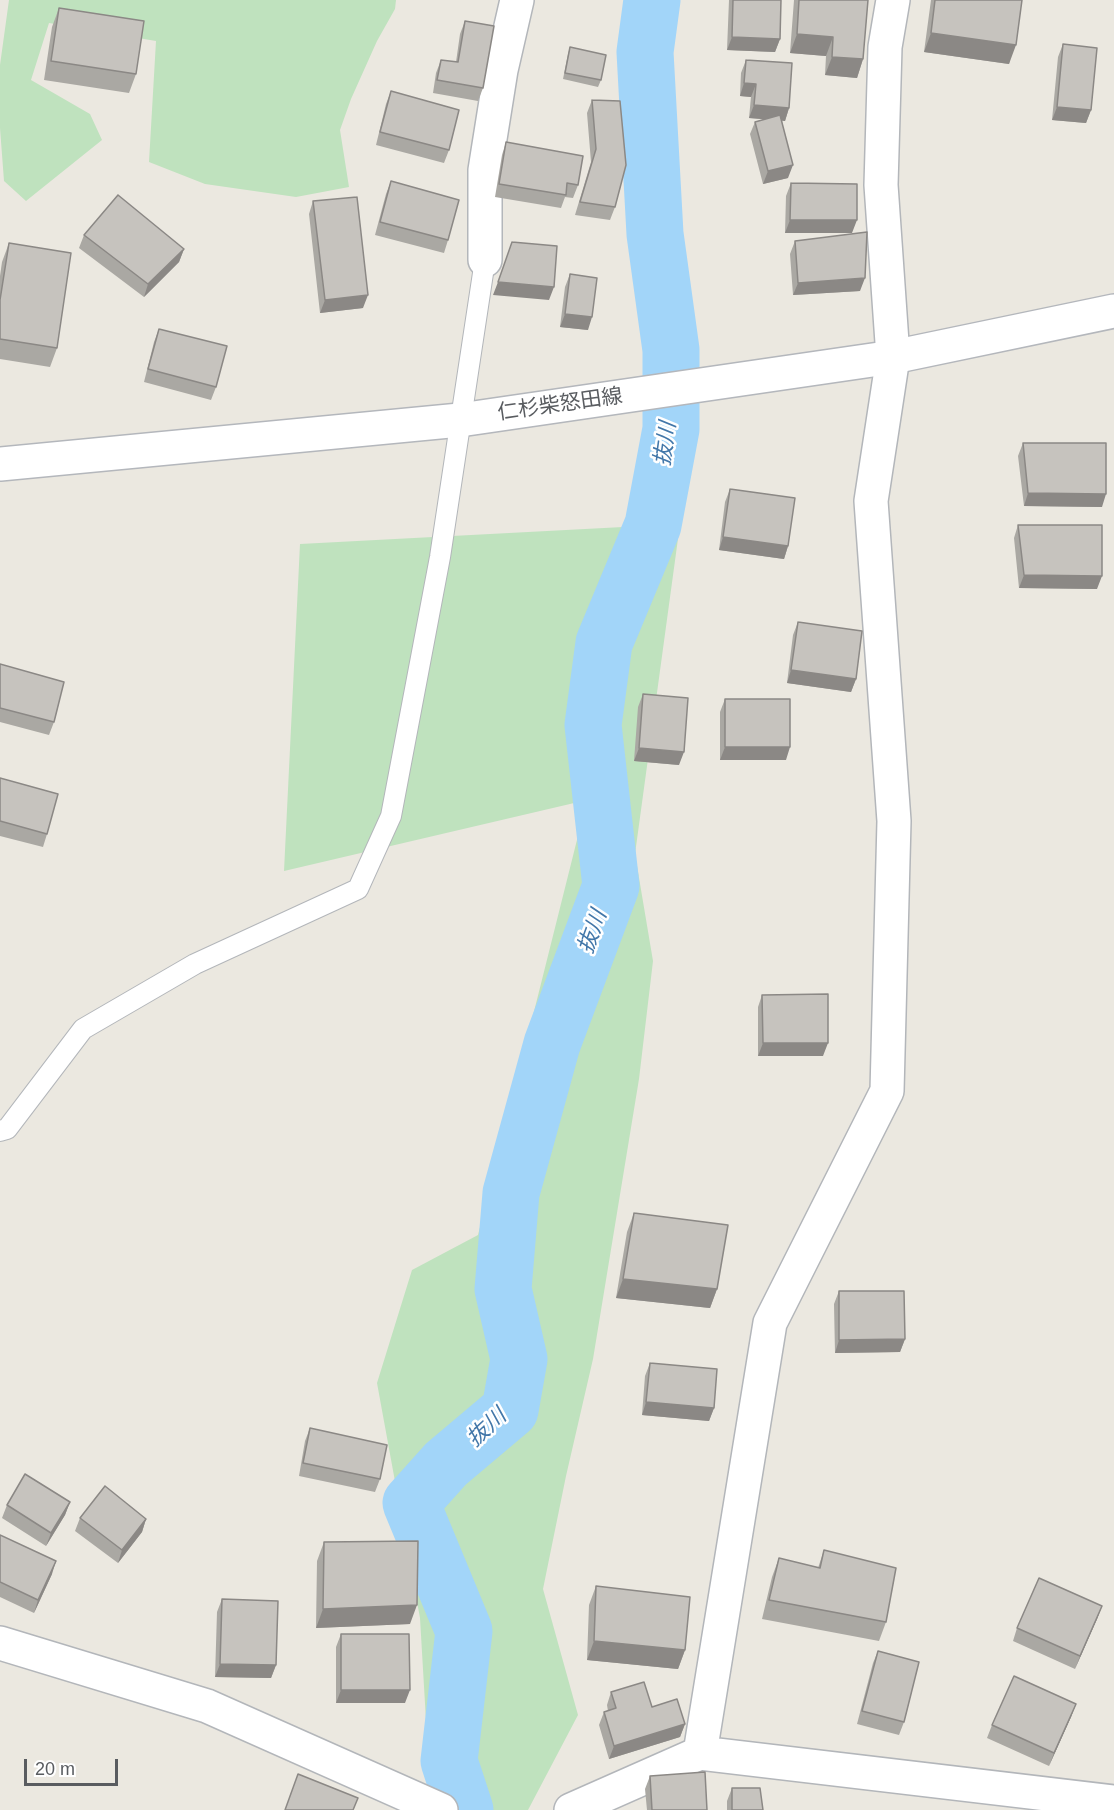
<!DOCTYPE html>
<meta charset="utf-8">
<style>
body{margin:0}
#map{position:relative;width:1114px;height:1810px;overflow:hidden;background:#ebe8e0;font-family:Arial,sans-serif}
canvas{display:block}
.scale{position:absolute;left:24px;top:1759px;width:94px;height:27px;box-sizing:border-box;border:3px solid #595c60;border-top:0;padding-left:8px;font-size:18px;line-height:21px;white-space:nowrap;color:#595c60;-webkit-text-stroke:4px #fff;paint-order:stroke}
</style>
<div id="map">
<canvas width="1114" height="1810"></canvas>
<div class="scale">20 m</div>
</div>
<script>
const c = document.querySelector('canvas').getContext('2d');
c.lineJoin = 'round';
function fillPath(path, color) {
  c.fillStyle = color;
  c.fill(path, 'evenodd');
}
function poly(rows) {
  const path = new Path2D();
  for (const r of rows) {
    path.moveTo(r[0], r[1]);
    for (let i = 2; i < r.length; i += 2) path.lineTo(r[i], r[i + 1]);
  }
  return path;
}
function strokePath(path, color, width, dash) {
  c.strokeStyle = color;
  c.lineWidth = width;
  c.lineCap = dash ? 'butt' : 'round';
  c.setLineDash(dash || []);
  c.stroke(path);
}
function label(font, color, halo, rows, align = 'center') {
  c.font = font + ' Arial,"Noto Sans JP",sans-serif';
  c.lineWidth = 5;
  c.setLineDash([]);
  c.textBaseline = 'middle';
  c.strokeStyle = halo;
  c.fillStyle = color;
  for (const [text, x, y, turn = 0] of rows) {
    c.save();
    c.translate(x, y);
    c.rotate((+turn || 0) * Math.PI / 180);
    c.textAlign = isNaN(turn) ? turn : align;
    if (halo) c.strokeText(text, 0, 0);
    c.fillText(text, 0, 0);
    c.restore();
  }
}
fillPath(poly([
 [9,0,396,0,395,9,377,41,351,99,340,130,349,187,296,197,205,184,149,162,156,41,49,23,31,80,90,114,102,140,26,201,4,181,0,128,0,65],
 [680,524,635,854,653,961,639,1079,593,1359,566,1476,543,1589,578,1715,528,1810,484,1810,429,1772,420,1618,377,1383,412,1270,478,1235,587,800,284,871,300,544]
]), '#bfe2be');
strokePath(poly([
 [465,1810,449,1761,464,1631,411,1503,446,1464,510,1410,519,1359,503,1289,511,1193,552,1044,611,886,593,725,604,643,653,525,671,429,671,350,655,234,645,52,652,0]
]), '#a2d5f9', 57);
const service = poly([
 [0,1131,7,1129,83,1029,195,964,358,889,391,816,440,557,485,260]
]);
const minor = poly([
 [485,260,485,170,501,70,517,0],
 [0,1643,207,1706,441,1810],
 [700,1753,770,1323,887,1091,894,821,871,501,893,357,881,185,885,47,893,0],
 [571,1810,700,1753,1114,1802]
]);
const secondary = poly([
 [0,464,460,420,893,357,1114,311]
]);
strokePath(service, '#b3b6ba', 22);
strokePath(minor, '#b3b6ba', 36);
strokePath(secondary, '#b4b7bc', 36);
strokePath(service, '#fff', 20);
strokePath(minor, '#fff', 33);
strokePath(secondary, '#fff', 33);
fillPath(poly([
 [729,0,781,0,780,39,775,52,727,50],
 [794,0,868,0,863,59,857,78,825,75,826,56,790,53],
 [931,0,1022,0,1009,64,924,52],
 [59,8,136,74,129,93,44,80,52,27],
 [465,21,483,88,478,101,433,93,436,73,441,60,456,62,460,34],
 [1063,44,1091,110,1086,123,1052,120,1058,57],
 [570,47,601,80,598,87,563,79,568,54],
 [746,60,789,108,785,121,782,120,788,178,763,184,750,134,755,122,764,119,749,118,751,97,740,96,741,73],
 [391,91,449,150,444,163,376,145,386,104],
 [592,100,615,207,610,220,575,215,591,162,587,113],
 [506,142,578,185,573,198,565,197,561,208,495,197,502,155],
 [391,181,448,240,444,253,375,235,386,194],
 [791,183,852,233,785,233,786,196],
 [313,201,363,308,320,313,309,214],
 [84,235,184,249,179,262,144,297,79,248],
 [795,241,860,291,793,295,790,254],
 [9,243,57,348,50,367,0,359,0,276,2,262],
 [570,274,588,330,560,327,565,287],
 [159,329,216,387,211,400,144,382,154,342],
 [1023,443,1102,507,1024,506,1018,456],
 [730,489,788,546,784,559,719,550,725,502],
 [1018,525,1097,589,1019,588,1014,538],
 [798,622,856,679,851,692,787,683,793,635],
 [0,664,54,722,49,735,0,722],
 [643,694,679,765,634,761,638,707],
 [725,699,786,760,720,760,720,712],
 [0,778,47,834,43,847,0,836],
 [762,995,823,1056,758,1056,758,1007],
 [634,1213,717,1289,710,1308,616,1298,627,1232],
 [839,1291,905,1339,900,1352,835,1353,834,1304],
 [650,1363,714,1408,709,1421,642,1415,645,1376],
 [310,1428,380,1479,375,1492,299,1476,305,1441],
 [70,1502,65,1515,46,1546,2,1518,7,1505],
 [80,1518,146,1519,142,1532,118,1563,75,1531],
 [0,1535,52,1574,34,1613,0,1597],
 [324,1542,410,1624,316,1628,317,1561],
 [824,1550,886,1622,879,1641,762,1619,772,1577,779,1558,818,1568],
 [596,1586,685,1650,678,1669,587,1660,589,1605],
 [222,1599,276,1665,271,1678,215,1677,217,1612],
 [1102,1606,1097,1619,1075,1669,1013,1641,1017,1628],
 [341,1634,405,1703,336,1703,336,1647],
 [878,1651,904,1722,899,1735,857,1724,873,1663],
 [611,1692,652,1707,685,1724,680,1737,609,1759,599,1725,604,1712,608,1711,607,1705],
 [1076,1704,1071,1717,1049,1766,987,1738,992,1725],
 [650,1776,707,1810,647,1810,645,1789],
 [732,1788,763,1810,727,1810,727,1801]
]), '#aaa8a3');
fillPath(poly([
 [931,33,1016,45,1009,64,924,52],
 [797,34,833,37,826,56,790,53],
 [732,37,780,39,775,52,727,50],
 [832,57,863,59,857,78,825,75],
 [744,83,756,84,751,97,740,96],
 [754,105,789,108,785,121,749,118],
 [1057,107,1091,110,1086,123,1052,120],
 [793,165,788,178,763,184,768,171],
 [790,220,857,220,852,233,785,233],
 [184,249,179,262,144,297,148,284],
 [865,278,860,291,793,295,798,283],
 [498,282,554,287,549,300,493,295],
 [368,295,363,308,320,313,325,300],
 [565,314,592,317,588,330,560,327],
 [1028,493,1106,494,1102,507,1024,506],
 [723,537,788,546,784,559,719,550],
 [1024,575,1102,576,1097,589,1019,588],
 [791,670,856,679,851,692,787,683],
 [725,747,790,747,786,760,720,760],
 [639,748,684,752,679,765,634,761],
 [763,1043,828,1043,823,1056,758,1056],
 [623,1279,717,1289,710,1308,616,1298],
 [905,1339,900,1352,835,1353,839,1340],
 [646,1402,714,1408,709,1421,642,1415],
 [70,1502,65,1515,46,1546,51,1533],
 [146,1519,142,1532,118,1563,122,1550],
 [56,1561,52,1574,34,1613,38,1600],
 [417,1605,410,1624,316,1628,323,1609],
 [1102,1606,1097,1619,1075,1669,1080,1656],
 [594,1641,685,1650,678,1669,587,1660],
 [220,1664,276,1665,271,1678,215,1677],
 [341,1690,410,1690,405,1703,336,1703],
 [1076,1704,1071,1717,1049,1766,1054,1753],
 [685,1724,680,1737,609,1759,614,1746]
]), '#8b8885');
const building = poly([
 [733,0,781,0,780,39,732,37,733,0],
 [799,0,868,0,863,59,832,57,833,37,797,34,799,0],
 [935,0,1022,0,1016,45,931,33,935,0],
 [59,8,144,21,136,74,51,61,59,8],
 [465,21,494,26,483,88,437,80,441,60,458,62,465,21],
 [1063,44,1097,48,1091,110,1057,107,1063,44],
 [570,47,606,55,601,80,565,73,570,47],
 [746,60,792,63,789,108,754,105,756,84,744,83,746,60],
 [391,91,459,110,449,150,380,132,391,91],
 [592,100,620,101,626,165,615,207,580,202,596,149,592,100],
 [780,115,793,165,768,171,755,122,780,115],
 [506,142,583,156,578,185,567,183,566,195,499,184,506,142],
 [391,181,459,200,448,240,380,222,391,181],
 [791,183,857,184,857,220,790,220,791,183],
 [118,195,184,249,148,284,84,235,118,195],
 [357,197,368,295,325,300,313,201,357,197],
 [867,232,865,278,798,283,795,241,867,232],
 [512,242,557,246,554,287,498,282,512,242],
 [9,243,71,253,57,348,0,339,0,300,9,243],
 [570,274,597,278,592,317,565,314,570,274],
 [159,329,227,346,216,387,148,369,159,329],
 [1023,443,1106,443,1106,494,1028,493,1023,443],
 [730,489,795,498,788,546,723,537,730,489],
 [1018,525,1102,525,1102,576,1024,575,1018,525],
 [798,622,862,631,856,679,791,670,798,622],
 [0,664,64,682,54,722,0,708,0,664],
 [643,694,688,698,684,752,639,748,643,694],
 [725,699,790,699,790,747,725,747,725,699],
 [0,778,58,794,47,834,0,821,0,778],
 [828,994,828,1043,763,1043,762,995,828,994],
 [634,1213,728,1225,717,1289,623,1279,634,1213],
 [839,1291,904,1291,905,1339,839,1340,839,1291],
 [650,1363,717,1369,714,1408,646,1402,650,1363],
 [310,1428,387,1445,380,1479,303,1463,310,1428],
 [25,1474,70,1502,51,1533,7,1505,25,1474],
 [105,1486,146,1519,122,1550,80,1518,105,1486],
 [0,1535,56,1561,38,1600,0,1582,0,1535],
 [418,1541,417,1605,323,1609,324,1542,418,1541],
 [824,1550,896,1568,886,1622,769,1600,779,1558,820,1568,824,1550],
 [1039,1578,1102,1606,1080,1656,1017,1628,1039,1578],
 [596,1586,690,1597,685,1650,594,1641,596,1586],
 [222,1599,278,1601,276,1665,220,1664,222,1599],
 [341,1634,409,1634,410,1690,341,1690,341,1634],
 [878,1651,919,1662,904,1722,862,1711,878,1651],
 [1014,1676,1076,1704,1054,1753,992,1725,1014,1676],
 [644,1682,652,1707,677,1699,685,1724,614,1746,604,1712,616,1708,611,1692,644,1682],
 [705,1772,707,1810,652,1810,650,1776,705,1772],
 [298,1774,358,1798,353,1810,285,1810,298,1774],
 [732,1788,760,1788,763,1810,732,1810,732,1788]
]);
fillPath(building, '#c6c3be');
strokePath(building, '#8b8885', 1.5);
label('21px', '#595c60', '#fff', [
 ["仁杉柴怒田線",560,405,-8]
]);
label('italic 22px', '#4277a9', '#fff', [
 ["抜川",666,444,-82],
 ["抜川",593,932,-70],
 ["抜川",487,1428,-43]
]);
</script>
